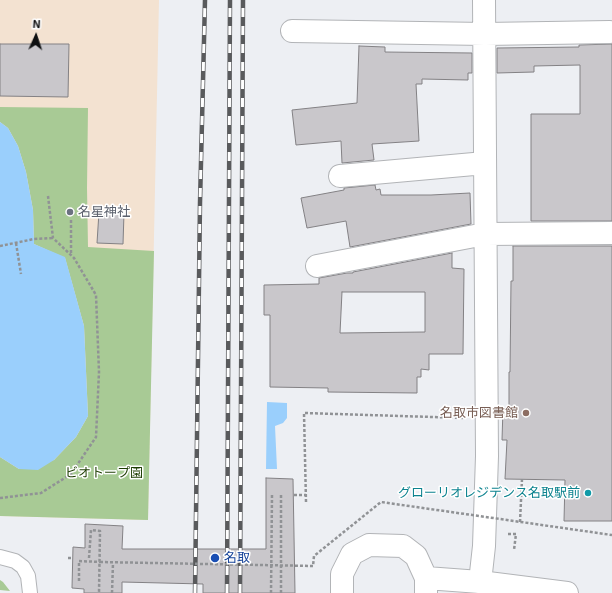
<!DOCTYPE html>
<meta charset="utf-8">
<style>
body{margin:0}
#map{position:relative;width:612px;height:593px;overflow:hidden;background:#edeff3;font-family:"Exo 2",sans-serif}
canvas{display:block}
.north{position:absolute;left:16px;top:16px;width:40px;height:40px;-webkit-text-stroke:3px #fff;paint-order:stroke;rotate:3deg;font-size:11px;font-weight:700;line-height:16px;text-align:center;color:#0f1011}
.north::after{content:'';display:block;margin:auto;width:14px;height:18px;background:#0f1011;clip-path:polygon(50% 0,100% 100%,50% 72%,0 100%)}
</style>
<div id="map">
<canvas width="612" height="593"></canvas>
<div class="north">N</div>
</div>
<script>
const c = document.querySelector('canvas').getContext('2d');
c.lineJoin = 'round';
function fillPath(path, color) {
  c.fillStyle = color;
  c.fill(path, 'evenodd');
}
function poly(rows) {
  const path = new Path2D();
  for (const r of rows) {
    path.moveTo(r[0], r[1]);
    for (let i = 2; i < r.length; i += 2) path.lineTo(r[i], r[i + 1]);
  }
  return path;
}
function strokePath(path, color, width, dash) {
  c.strokeStyle = color;
  c.lineWidth = width;
  c.lineCap = dash ? 'butt' : 'round';
  c.setLineDash(dash || []);
  c.stroke(path);
}
function label(font, color, halo, rows, align = 'center') {
  c.font = font + ' "Exo 2","Noto Sans JP",sans-serif';
  c.lineWidth = 3;
  c.setLineDash([]);
  c.textBaseline = 'middle';
  c.strokeStyle = halo;
  c.fillStyle = color;
  for (const [text, x, y, turn = 0] of rows) {
    c.save();
    c.translate(x, y);
    c.rotate((+turn || 0) * Math.PI / 180);
    c.textAlign = isNaN(turn) ? turn : align;
    if (halo) c.strokeText(text, 0, 0);
    c.fillText(text, 0, 0);
    c.restore();
  }
}
fillPath(poly([
 [0,0,159,0,148,520,0,516]
]), '#f3e2d1');
fillPath(poly([
 [0,107,88,108,87,188,88,247,154,251,148,520,0,516,0,457,19,469,54,460,76,437,88,416,84,326,65,258,34,244,33,210,26,172,18,146,8,128,0,122],
 [0,580,3,582,10,591,0,590]
]), '#a8ca95');
fillPath(poly([
 [0,122,8,128,18,146,26,172,33,210,34,244,65,257,84,326,88,416,76,437,54,460,38,470,19,469,0,457],
 [267,402,287,403,287,418,283,423,275,426,277,469,266,469]
]), '#9acffc');
const building = poly([
 [0,44,69,44,68,97,0,96,0,44],
 [612,44,612,221,531,221,531,114,580,114,580,65,534,66,534,72,497,73,497,48,579,47,579,45,612,44],
 [359,46,385,47,385,52,472,53,472,73,468,73,468,80,422,79,422,84,416,84,419,141,372,144,374,160,342,163,341,141,296,145,292,110,357,103,359,46],
 [375,185,376,190,380,189,381,195,431,195,470,193,471,224,350,247,346,221,307,228,301,198,344,190,344,188,375,185],
 [99,212,124,213,123,244,97,243,99,212],
 [513,246,612,246,612,521,564,521,565,480,505,479,507,440,502,440,503,408,509,408,509,372,510,372,511,281,513,281,513,246],
 [452,253,452,268,464,269,463,354,429,354,429,370,421,369,421,377,417,377,417,393,328,392,328,388,270,387,270,315,264,315,264,285,319,284,319,278,347,273,353,273,353,272,452,253],
 [342,292,425,292,425,332,340,333,342,292],
 [266,478,293,479,295,593,203,593,203,584,122,582,122,593,84,593,84,589,72,588,73,547,85,548,85,524,123,526,122,549,266,549,266,478]
]);
fillPath(building, '#c9c7cb');
strokePath(building, '#838184', 1);
const lane = poly([
 [0,557,15,561,23,567,28,576,30,593]
]);
const street = poly([
 [292,31,485,34,610,32],
 [340,176,485,163],
 [317,266,485,234,612,233],
 [480,582,484,546,487,456,484,0]
]);
const secondary = poly([
 [426,578,480,582,567,593],
 [342,593,342,574,352,554,369,545,403,546,416,556,426,578,426,593]
]);
strokePath(lane, '#b2b4b7', 16);
strokePath(street, '#b2b4b7', 24);
strokePath(secondary, '#b2b4b7', 24);
strokePath(poly([
 [71,220,71,254],
 [16,243,21,274],
 [0,246,34,239,53,238],
 [294,495,306,495],
 [0,498,41,493,71,474,96,437,99,372,96,295,74,258,53,238,48,196],
 [306,502,304,413,465,418],
 [520,522,522,479],
 [508,534,516,534,514,550],
 [68,558,73,558],
 [89,558,91,530,100,531,99,593],
 [79,581,79,561,100,562],
 [112,593,113,563],
 [271,593,272,495],
 [281,593,281,495]
]), '#909295', 2.5, [3, 2]);
strokePath(lane, '#fff', 14);
strokePath(street, '#fff', 22);
strokePath(secondary, '#fff', 22);
const rail = poly([
 [195,593,200,203,205,0],
 [227,593,230,0],
 [240,593,243,0]
]);
strokePath(rail, '#595a5c', 4.5);
strokePath(rail, '#fff', 3, [9]);
strokePath(poly([
 [100,562,313,566,314,556,381,502,612,535]
]), '#909295', 2.5, [3, 2]);
for (const [x, y, r, color] of [
 [70,212,4,"#6b7280"],
 [526,413,4,"#8d6e63"],
 [588,493,4,"#0f9aa8"],
 [215,558,5,"#1a4fb4"]
]) {
  const dot = new Path2D();
  dot.arc(x, y, r, 0, 2 * Math.PI);
  c.fillStyle = color;
  c.fill(dot);
  strokePath(dot, '#fff', 1.5);
}
label('13px', '#5b616d', '#fff', [
 ["名星神社",78,212]
], 'left');
label('13px', '#785e54', '#fff', [
 ["名取市図書館",518,413]
], 'right');
label('13px', '#1c3c01', '#fff', [
 ["ビオトープ園",104,473]
]);
label('13px', '#0d838f', '#fff', [
 ["グローリオレジデンス名取駅前",580,493]
], 'right');
label('13px', '#164399', '#fff', [
 ["名取",224,558]
], 'left');
</script>
